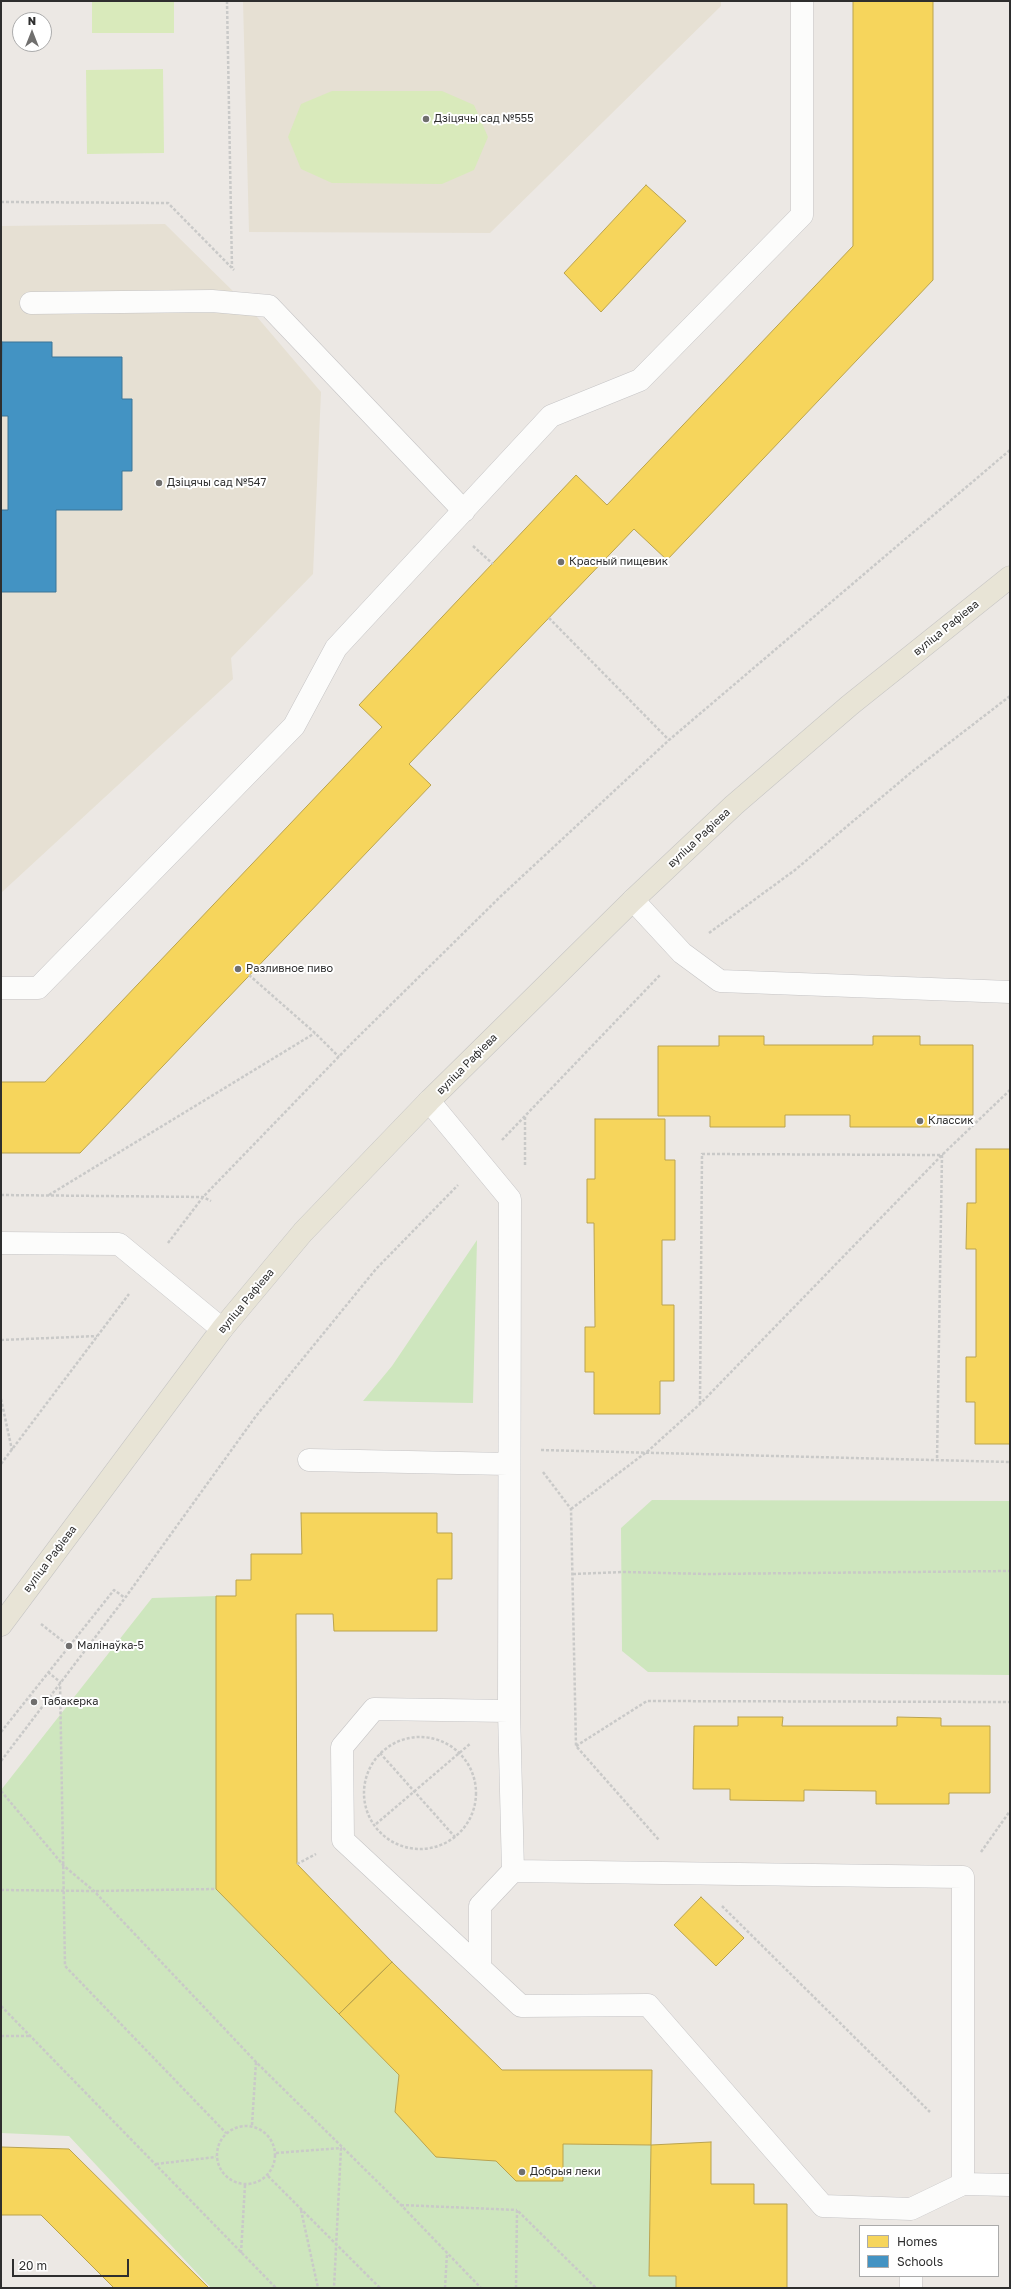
<!DOCTYPE html>
<meta charset="utf-8">
<style>
body{margin:0}
#map{position:relative;width:1011px;height:2289px;overflow:hidden;background:#ece8e4;font-family:"Golos Text",sans-serif}
canvas{display:block}
.frame{position:absolute;inset:0;border:2px solid #2e2e2e;pointer-events:none}
.legend{position:absolute;left:859px;top:2225px;width:140px;height:52px;box-sizing:border-box;background:#fff;border:1px solid #ababab;margin:0;padding:5px 7px;list-style:none;font-size:12px;color:#2e2e2e}
.legend li{display:flex;align-items:center;gap:8px;height:20px}
.legend b{width:20px;border:1px solid #ababab}
.north{position:absolute;left:12px;top:12px;width:40px;height:40px;box-sizing:border-box;background:#fff;border:1px solid #ababab;border-radius:50%;rotate:0deg;font-size:11px;font-weight:700;line-height:16px;text-align:center;color:#2e2e2e}
.north::after{content:'';display:block;margin:auto;width:14px;height:18px;background:#706f6e;clip-path:polygon(50% 0,100% 100%,50% 72%,0 100%)}
.scale{position:absolute;left:12px;top:2259px;width:117px;height:18px;box-sizing:border-box;border:2px solid #2e2e2e;border-top:0;padding-left:5px;font-size:12px;line-height:14px;white-space:nowrap;color:#2e2e2e;-webkit-text-stroke:3px #fff;paint-order:stroke}
</style>
<div id="map">
<canvas width="1011" height="2289"></canvas>
<div class="frame"></div>
<ul class="legend">
<li><b style="height:11px;background:#f6d55c"></b>Homes</li>
<li><b style="height:11px;background:#4393c3"></b>Schools</li>
</ul>
<div class="north">N</div>
<div class="scale">20 m</div>
</div>
<script>
const c = document.querySelector('canvas').getContext('2d');
c.lineJoin = 'round';
function fillPath(path, color) {
  c.fillStyle = color;
  c.fill(path, 'evenodd');
}
function poly(rows) {
  const path = new Path2D();
  for (const r of rows) {
    if (r.length === 3) {
      path.moveTo(r[0] + r[2], r[1]);
      path.arc(r[0], r[1], r[2], 0, 2 * Math.PI);
      continue;
    }
    path.moveTo(r[0], r[1]);
    for (let i = 2; i < r.length; i += 2) path.lineTo(r[i], r[i + 1]);
  }
  return path;
}
function strokePath(path, color, width, dash) {
  c.strokeStyle = color;
  c.lineWidth = width;
  c.lineCap = dash ? 'butt' : 'round';
  c.setLineDash(dash || []);
  c.stroke(path);
}
function label(font, color, halo, rows, align = 'center') {
  c.font = font + ' "Golos Text",sans-serif';
  c.lineWidth = 4;
  c.setLineDash([]);
  c.textBaseline = 'middle';
  c.strokeStyle = halo;
  c.fillStyle = color;
  for (const [text, x, y, turn = 0] of rows) {
    c.save();
    c.translate(x, y);
    c.rotate((+turn || 0) * Math.PI / 180);
    c.textAlign = isNaN(turn) ? turn : align;
    if (halo) c.strokeText(text, 0, 0);
    c.fillText(text, 0, 0);
    c.restore();
  }
}
fillPath(poly([
 [243,1,721,1,721,6,490,233,249,232],
 [165,224,246,304,321,392,313,574,231,658,233,679,1,893,1,226]
]), '#e6e0d3');
fillPath(poly([
 [477,1240,473,1403,363,1401,392,1366],
 [652,1500,1010,1501,1010,1675,648,1672,622,1651,621,1528],
 [216,1596,217,1889,399,2075,395,2112,496,2161,516,2181,563,2181,563,2144,651,2145,649,2275,676,2276,676,2288,211,2288,69,2136,1,2133,1,1790,152,1598]
]), '#cee6be');
fillPath(poly([
 [92,1,174,1,174,33,92,33],
 [163,69,164,153,87,154,86,70],
 [332,91,442,91,474,105,488,137,474,170,442,184,332,183,301,169,288,137,301,104]
]), '#d9eabb');
const homes = poly([
 [853,1,933,1,933,280,667,560,634,529,409,764,431,785,80,1153,1,1153,1,1082,45,1082,382,727,359,705,576,475,607,505,853,246,853,1],
 [646,185,686,221,601,312,564,273,646,185],
 [719,1036,764,1036,764,1045,873,1045,873,1036,920,1036,920,1045,973,1045,973,1115,930,1115,930,1127,850,1127,850,1115,785,1115,785,1127,710,1127,710,1116,658,1116,658,1046,719,1046,719,1036],
 [595,1119,665,1119,665,1160,675,1160,675,1240,662,1240,662,1305,674,1305,674,1381,660,1381,660,1414,594,1414,594,1372,585,1372,585,1327,595,1327,594,1223,587,1223,587,1179,595,1179,595,1119],
 [976,1149,1010,1149,1010,1444,975,1444,975,1402,966,1402,966,1357,976,1357,976,1249,966,1249,967,1203,976,1203,976,1149],
 [301,1513,437,1513,437,1533,452,1533,452,1579,437,1579,437,1631,334,1631,333,1614,296,1614,297,1864,392,1962,339,2014,216,1889,216,1596,236,1596,236,1580,251,1580,251,1554,302,1554,301,1513],
 [738,1717,783,1717,782,1726,897,1726,897,1717,941,1718,941,1726,990,1726,990,1793,949,1793,949,1804,876,1804,876,1791,804,1790,804,1801,730,1800,730,1789,693,1789,694,1726,738,1726,738,1717],
 [701,1897,744,1938,716,1966,674,1925,701,1897],
 [392,1962,502,2070,652,2070,651,2145,563,2144,563,2181,516,2181,496,2161,436,2157,395,2112,399,2075,339,2014,392,1962],
 [711,2142,711,2184,754,2184,754,2204,787,2204,787,2288,676,2288,676,2276,649,2276,651,2145,711,2142],
 [1,2147,69,2149,209,2288,114,2288,41,2215,1,2215,1,2147]
]);
fillPath(homes, '#f6d55c');
strokePath(homes, '#baa34e', 1);
const schools = poly([
 [2,342,52,342,52,357,122,357,122,399,132,399,132,471,122,471,122,510,56,510,56,592,1,592,1,510,8,510,8,416,1,416,2,342]
]);
fillPath(schools, '#4393c3');
strokePath(schools, '#3d7596', 1);
const minor = poly([
 [31,303,212,301,269,306,464,511],
 [633,900,682,953,720,981,1010,992],
 [1,988,38,988,294,726,336,648,551,416,640,380,802,215,802,1],
 [429,1101,510,1199,509,1711,513,1871,963,1877,963,2184],
 [1,1243,119,1244,222,1329],
 [309,1460,508,1464],
 [509,1711,374,1709,342,1747,343,1840,521,2006,648,2005,823,2206,911,2209,963,2184,1010,2185],
 [480,1967,480,1906,513,1871],
 [911,2288,911,2276]
]);
const major = poly([
 [1,1625,222,1329,303,1232,429,1101,633,900,734,805,850,705,1010,577]
]);
strokePath(minor, '#c5c4c5', 23);
strokePath(major, '#c6c5c4', 23);
strokePath(poly([
 [227,1,232,268],
 [1,202,168,203,234,270],
 [473,546,493,564],
 [549,618,669,740],
 [709,933,795,870,914,770,1010,696],
 [249,975,315,1033,339,1057],
 [525,1117,525,1166],
 [502,1140,660,975],
 [1,1195,203,1197,211,1201],
 [49,1195,315,1033],
 [168,1243,203,1197,352,1043,501,896,669,740,1010,450],
 [1,1340,97,1336],
 [1,1399,12,1450],
 [700,1404,702,1154,942,1155,937,1461],
 [541,1450,1010,1462],
 [1,1464,129,1294],
 [543,1472,571,1509,576,1746,659,1840],
 [571,1509,648,1451,700,1404,942,1155,1010,1090],
 [573,1574,623,1572,707,1574,1010,1571],
 [41,1624,69,1646],
 [48,1672,60,1682,65,1966,226,2133],
 [1,1732,114,1590,125,1598],
 [420,1793,56],
 [576,1746,647,1701,1010,1702],
 [380,1753,455,1837],
 [1,1761,125,1598,256,1416,376,1269,458,1185],
 [1,1791,64,1866,94,1891,256,2062,401,2205,481,2288],
 [376,1824,471,1743],
 [981,1852,1010,1811],
 [297,1864,316,1854],
 [1,1890,94,1891,216,1889],
 [722,1906,930,2112],
 [1,2006,276,2288],
 [1,2036,29,2036],
 [252,2125,256,2062],
 [246,2155,29],
 [276,2153,341,2148,334,2288],
 [156,2164,216,2157],
 [268,2176,380,2288],
 [401,2205,517,2210],
 [301,2210,318,2288],
 [241,2253,245,2185],
 [445,2288,447,2253],
 [516,2288,517,2210,596,2288]
]), '#c9c9c8', 2.5, [3, 2]);
strokePath(minor, '#fcfcfb', 22);
strokePath(major, '#e8e4d6', 22);
for (const [x, y, r, color] of [
 [426,119,4,"#706f6e"],
 [159,483,4,"#706f6e"],
 [561,562,4,"#706f6e"],
 [238,969,4,"#706f6e"],
 [920,1121,4,"#706f6e"],
 [69,1646,4,"#706f6e"],
 [34,1702,4,"#706f6e"],
 [522,2172,4,"#706f6e"]
]) {
  const dot = new Path2D();
  dot.arc(x, y, r, 0, 2 * Math.PI);
  c.fillStyle = color;
  c.fill(dot);
  strokePath(dot, '#fff', 1.5);
}
label('11px', '#2e2e2e', '#fff', [
 ["Дзіцячы сад №555",434,119],
 ["Дзіцячы сад №547",167,483],
 ["Красный пищевик",569,562],
 ["Разливное пиво",246,969],
 ["Классик",928,1121],
 ["Малінаўка-5",77,1646],
 ["Табакерка",42,1702],
 ["Добрыя леки",530,2172]
], 'left');
label('11px', '#2e2e2e', '#fff', [
 ["вуліца Рафіева",946,628,-39],
 ["вуліца Рафіева",699,838,-43],
 ["вуліца Рафіева",467,1064,-45],
 ["вуліца Рафіева",246,1301,-50],
 ["вуліца Рафіева",50,1559,-53]
]);
</script>
